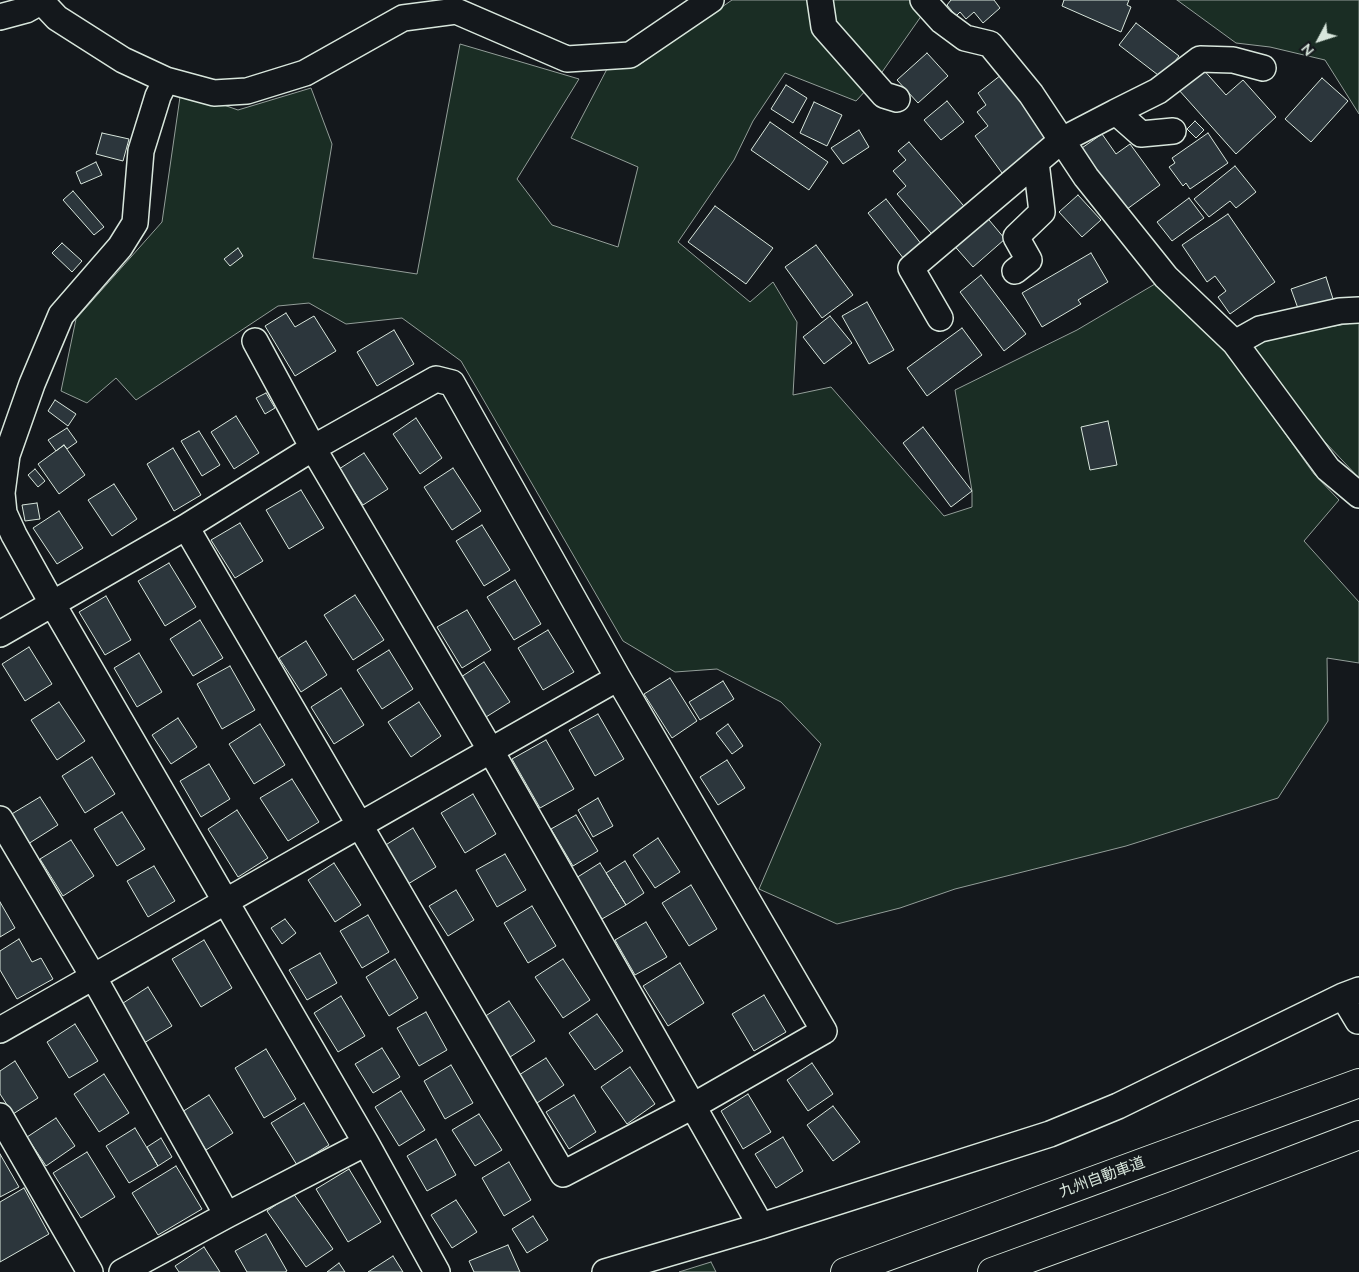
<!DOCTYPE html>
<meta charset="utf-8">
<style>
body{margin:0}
#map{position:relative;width:1359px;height:1272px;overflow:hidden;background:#14181c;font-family:Lato,sans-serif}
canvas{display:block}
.north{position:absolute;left:1294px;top:15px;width:50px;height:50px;-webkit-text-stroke:4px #14181c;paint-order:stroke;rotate:230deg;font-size:14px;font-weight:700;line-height:20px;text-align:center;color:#d8e6dc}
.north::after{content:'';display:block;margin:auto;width:18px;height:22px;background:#d8e6dc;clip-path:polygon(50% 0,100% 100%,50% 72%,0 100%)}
</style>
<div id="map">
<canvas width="1359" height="1272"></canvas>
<div class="north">N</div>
</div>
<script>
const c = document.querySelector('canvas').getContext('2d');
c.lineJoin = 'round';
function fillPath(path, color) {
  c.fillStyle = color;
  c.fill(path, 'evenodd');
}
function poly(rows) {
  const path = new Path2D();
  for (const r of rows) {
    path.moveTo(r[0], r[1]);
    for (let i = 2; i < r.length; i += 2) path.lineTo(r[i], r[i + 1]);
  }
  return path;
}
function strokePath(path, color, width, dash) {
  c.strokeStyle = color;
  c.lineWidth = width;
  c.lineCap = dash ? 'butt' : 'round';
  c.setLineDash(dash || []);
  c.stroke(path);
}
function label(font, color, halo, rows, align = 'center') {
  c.font = font + ' Lato,"Noto Sans JP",sans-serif';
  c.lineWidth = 4;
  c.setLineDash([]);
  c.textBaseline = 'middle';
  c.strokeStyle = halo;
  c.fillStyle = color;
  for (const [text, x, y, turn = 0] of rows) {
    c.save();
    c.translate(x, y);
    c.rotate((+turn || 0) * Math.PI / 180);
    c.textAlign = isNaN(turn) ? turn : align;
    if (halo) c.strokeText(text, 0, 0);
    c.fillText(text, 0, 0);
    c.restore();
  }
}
const green = poly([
 [732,0,909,0,922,15,880,75,856,101,785,73,753,121,734,160,678,242,750,302,773,282,797,322,793,395,831,387,944,516,972,507,972,491,955,390,1077,330,1160,281,1219,341,1314,474,1339,500,1304,541,1359,602,1359,663,1327,658,1328,721,1278,798,1126,846,955,889,900,908,837,924,759,889,821,744,781,702,717,669,675,672,623,641,461,361,402,318,346,324,309,303,278,306,136,400,116,378,87,403,61,391,76,319,162,222,181,90,238,110,311,88,332,144,313,258,417,274,460,44,579,79,517,179,552,225,618,247,638,167,571,138,607,69,639,65,732,0],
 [1177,0,1359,0,1359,114,1325,60,1270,47,1236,43,1177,0],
 [1359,322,1359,478,1291,406,1257,357,1254,339,1359,322],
 [711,1262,716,1272,679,1272,711,1262]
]);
fillPath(green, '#1a2d24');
strokePath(green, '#939e99', 1);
const building = poly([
 [951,0,994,0,1000,8,983,23,974,12,966,19,960,12,956,16,947,5,951,0],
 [1064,0,1129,0,1127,5,1131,7,1121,32,1062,6,1064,0],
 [1136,23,1179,56,1162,78,1119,45,1136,23],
 [927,53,948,76,918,103,897,80,927,53],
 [1201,67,1226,95,1243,80,1276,117,1236,154,1178,89,1201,67],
 [1001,75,1048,138,1002,173,975,136,988,126,977,112,986,105,978,93,1001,75],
 [1322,78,1348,101,1311,142,1285,119,1322,78],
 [786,85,807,98,793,123,771,109,786,85],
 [947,101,964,122,941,140,924,120,947,101],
 [814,102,842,115,827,146,800,133,814,102],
 [1195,121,1204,130,1196,138,1187,129,1195,121],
 [770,122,828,162,809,190,751,150,770,122],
 [859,130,869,147,843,164,831,148,859,130],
 [102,133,129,139,123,161,96,154,102,133],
 [1208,133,1228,163,1190,189,1186,183,1183,186,1169,167,1175,163,1172,158,1208,133],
 [1102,134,1116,154,1130,144,1160,185,1123,212,1079,150,1102,134],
 [909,142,969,212,937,240,897,194,906,186,893,171,906,160,898,151,909,142],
 [96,162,102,175,81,184,76,172,96,162],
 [1235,166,1256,192,1236,208,1230,201,1209,217,1194,199,1235,166],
 [73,191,104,227,94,235,63,200,73,191],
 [1078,195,1101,220,1082,237,1059,212,1078,195],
 [1189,198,1204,218,1172,241,1157,222,1189,198],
 [886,199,922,245,904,259,868,213,886,199],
 [715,206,773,248,746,284,688,242,715,206],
 [984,214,1005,239,973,267,951,242,984,214],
 [1228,214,1275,282,1230,314,1218,297,1226,291,1215,276,1207,282,1182,245,1228,214],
 [62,243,82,261,72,272,52,253,62,243],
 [816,245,853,295,822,318,785,267,816,245],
 [238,248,243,256,230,266,224,259,238,248],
 [1091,253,1108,282,1078,300,1081,304,1042,327,1022,293,1091,253],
 [981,275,1026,334,1004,351,960,292,981,275],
 [1326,277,1334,302,1300,314,1291,289,1326,277],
 [867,302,894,350,869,364,842,316,867,302],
 [286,313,295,327,314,316,336,351,295,376,265,326,286,313],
 [830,316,852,343,824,364,803,337,830,316],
 [962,328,982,355,927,396,907,368,962,328],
 [394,330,414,364,377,386,357,352,394,330],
 [266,393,275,408,265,414,256,398,266,393],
 [55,400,76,414,68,426,48,411,55,400],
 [236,416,259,453,234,469,211,432,236,416],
 [416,418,442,458,420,474,393,434,416,418],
 [1108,421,1117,465,1090,470,1081,427,1108,421],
 [923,427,972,491,951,507,903,443,923,427],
 [67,428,77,442,67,449,64,445,56,451,48,440,67,428],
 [199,431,220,465,202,476,181,441,199,431],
 [64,445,85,475,59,494,38,464,64,445],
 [173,448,201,495,174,511,147,464,173,448],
 [364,453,388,489,363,505,339,469,364,453],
 [453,468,481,511,452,530,424,487,453,468],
 [35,469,45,481,38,487,28,475,35,469],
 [114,484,137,519,112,536,88,500,114,484],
 [301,490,324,528,289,549,266,510,301,490],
 [37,503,40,519,25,521,22,505,37,503],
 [59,511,83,548,57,564,33,528,59,511],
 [240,523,263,561,235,578,211,540,240,523],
 [482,525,510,570,484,586,456,541,482,525],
 [169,563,196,607,165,626,138,581,169,563],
 [515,580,541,624,514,640,487,597,515,580],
 [355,595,384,640,353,660,324,615,355,595],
 [106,596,131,640,105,655,79,612,106,596],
 [467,610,491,650,462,668,437,627,467,610],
 [200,620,223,658,193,676,170,639,200,620],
 [548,630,574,672,543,690,518,648,548,630],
 [306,641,327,675,301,692,279,658,306,641],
 [29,647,52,684,25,701,2,664,29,647],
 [389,650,413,689,382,709,357,670,389,650],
 [139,653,162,692,137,707,114,668,139,653],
 [484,662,510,702,486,717,461,677,484,662],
 [230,666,255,710,222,729,197,684,230,666],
 [670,678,697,721,672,738,644,694,670,678],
 [723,681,734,699,700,720,689,702,723,681],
 [341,688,364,725,334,744,311,707,341,688],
 [59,702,85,741,57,760,31,720,59,702],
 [419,702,441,736,411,757,388,722,419,702],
 [598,714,624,759,595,776,569,730,598,714],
 [178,718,197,747,171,764,152,735,178,718],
 [260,724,285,765,254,784,229,744,260,724],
 [728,724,743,746,732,754,716,733,728,724],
 [546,740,574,789,540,808,512,759,546,740],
 [92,757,115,794,85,813,62,776,92,757],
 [727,760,745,788,718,805,700,777,727,760],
 [209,764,230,799,201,817,180,781,209,764],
 [292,779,319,822,288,841,260,798,292,779],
 [473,794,496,834,465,853,441,813,473,794],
 [40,797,58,825,28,844,10,815,40,797],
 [598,798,613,826,593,837,578,810,598,798],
 [237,810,268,858,238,877,208,829,237,810],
 [122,812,145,849,117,866,94,829,122,812],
 [576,815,598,851,573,866,551,829,576,815],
 [413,828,436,867,408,884,384,846,413,828],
 [658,838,680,872,655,888,633,855,658,838],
 [71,840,94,876,63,896,40,859,71,840],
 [505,854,526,890,497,907,476,870,505,854],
 [625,861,644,893,626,905,606,873,625,861],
 [334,863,361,905,335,922,308,880,334,863],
 [600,863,626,905,602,919,576,878,600,863],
 [154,866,175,901,148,917,127,881,154,866],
 [691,885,717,929,689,946,662,903,691,885],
 [456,890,474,920,448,936,429,906,456,890],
 [0,902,15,928,0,937,0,902],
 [532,906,556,946,528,963,504,923,532,906],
 [368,915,389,952,362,968,340,931,368,915],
 [285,919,296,933,282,944,271,928,285,919],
 [646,922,667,957,635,975,615,940,646,922],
 [19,939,32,962,41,958,53,979,17,999,0,970,0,951,19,939],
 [204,940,232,988,201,1007,172,959,204,940],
 [320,953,337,983,307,1000,289,970,320,953],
 [395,959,418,998,389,1016,366,977,395,959],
 [563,959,590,1000,563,1018,535,977,563,959],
 [680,963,704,1003,668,1026,643,986,680,963],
 [148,987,172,1026,144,1043,120,1005,148,987],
 [764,995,786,1032,754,1051,732,1014,764,995],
 [341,996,365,1036,338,1052,314,1013,341,996],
 [509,1001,535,1041,510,1057,484,1017,509,1001],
 [426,1012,447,1050,419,1066,397,1028,426,1012],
 [597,1014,623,1051,595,1070,569,1033,597,1014],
 [75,1024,98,1061,69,1078,47,1042,75,1024],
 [382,1048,400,1077,373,1093,355,1064,382,1048],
 [266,1049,296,1099,264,1118,235,1068,266,1049],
 [546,1058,564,1085,537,1103,519,1075,546,1058],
 [15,1061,38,1098,13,1114,0,1094,0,1071,15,1061],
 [812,1063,833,1094,808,1111,787,1080,812,1063],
 [451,1065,473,1103,445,1119,424,1081,451,1065],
 [630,1067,655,1104,627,1124,601,1087,630,1067],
 [104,1074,129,1113,99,1132,74,1094,104,1074],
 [401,1091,425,1130,399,1146,375,1107,401,1091],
 [748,1094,771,1132,743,1149,721,1111,748,1094],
 [209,1095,233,1133,206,1150,182,1112,209,1095],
 [574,1095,596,1132,569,1149,546,1112,574,1095],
 [304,1103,329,1145,297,1165,271,1123,304,1103],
 [833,1106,860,1142,833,1161,807,1125,833,1106],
 [479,1114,502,1150,475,1166,452,1130,479,1114],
 [56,1118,75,1146,46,1166,27,1137,56,1118],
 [135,1128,158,1166,129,1183,106,1146,135,1128],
 [783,1137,803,1171,776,1188,755,1154,783,1137],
 [161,1138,172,1157,158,1166,147,1147,161,1138],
 [436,1139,456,1175,427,1191,407,1156,436,1139],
 [87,1152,115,1197,81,1218,53,1173,87,1152],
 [0,1154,19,1187,0,1197,0,1154],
 [509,1162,531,1200,504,1216,482,1178,509,1162],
 [176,1166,202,1209,158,1235,132,1193,176,1166],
 [349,1169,381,1222,348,1242,316,1189,349,1169],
 [24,1188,49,1234,0,1262,0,1202,24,1188],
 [293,1193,333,1249,306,1267,267,1211,293,1193],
 [456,1200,477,1232,452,1248,431,1215,456,1200],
 [533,1216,548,1240,527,1253,512,1229,533,1216],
 [266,1234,287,1271,285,1272,247,1272,235,1251,266,1234],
 [508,1245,520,1272,474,1272,469,1261,508,1245],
 [204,1247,220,1272,179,1272,175,1266,204,1247],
 [393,1256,403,1272,368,1272,393,1256],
 [339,1263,345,1272,327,1272,339,1263]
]);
fillPath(building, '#2c363c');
strokePath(building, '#d8e6dc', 1);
const street = poly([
 [40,0,57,18,123,60,166,80,214,93,247,91,305,73,403,18,456,11,567,59,630,55,711,0],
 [820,0,824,27,884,95,897,99],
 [923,0,942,21,965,38,990,44,1031,94,1086,177,1166,277,1235,343,1328,469,1359,495],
 [0,17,26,10,44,0],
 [166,80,158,96,141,151,135,223,120,247,61,315,32,384,7,455,2,493,4,513,14,535,52,603,366,1143,437,1272],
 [1116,112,1158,91,1200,59,1233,60,1263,68],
 [1015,271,1029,260,1016,237,1042,212,1036,162,1062,140,1116,112,1141,134,1173,131],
 [940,318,911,268,1036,162],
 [255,341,313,448,491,751,761,1226],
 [1235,343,1260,329,1340,311,1359,310],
 [0,634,186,527,313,448,436,379,452,383,618,678,824,1031,693,1106,563,1174,186,527],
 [0,819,94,978,227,1215],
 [1343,996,1358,1021],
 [0,1030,618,678],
 [0,1116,90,1272],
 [122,1272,227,1215,366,1143],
 [605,1272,761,1226,1050,1134,1118,1106,1343,996,1359,990]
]);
const highway = poly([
 [845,1272,1359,1083],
 [992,1272,1173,1206,1359,1135]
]);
strokePath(street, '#d8e6dc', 28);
strokePath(highway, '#d8e6dc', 30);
strokePath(street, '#14181c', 25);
strokePath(highway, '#14181c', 28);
label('15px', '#d8e6dc', '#14181c', [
 ["九州自動車道",1102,1177,-20]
]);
</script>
